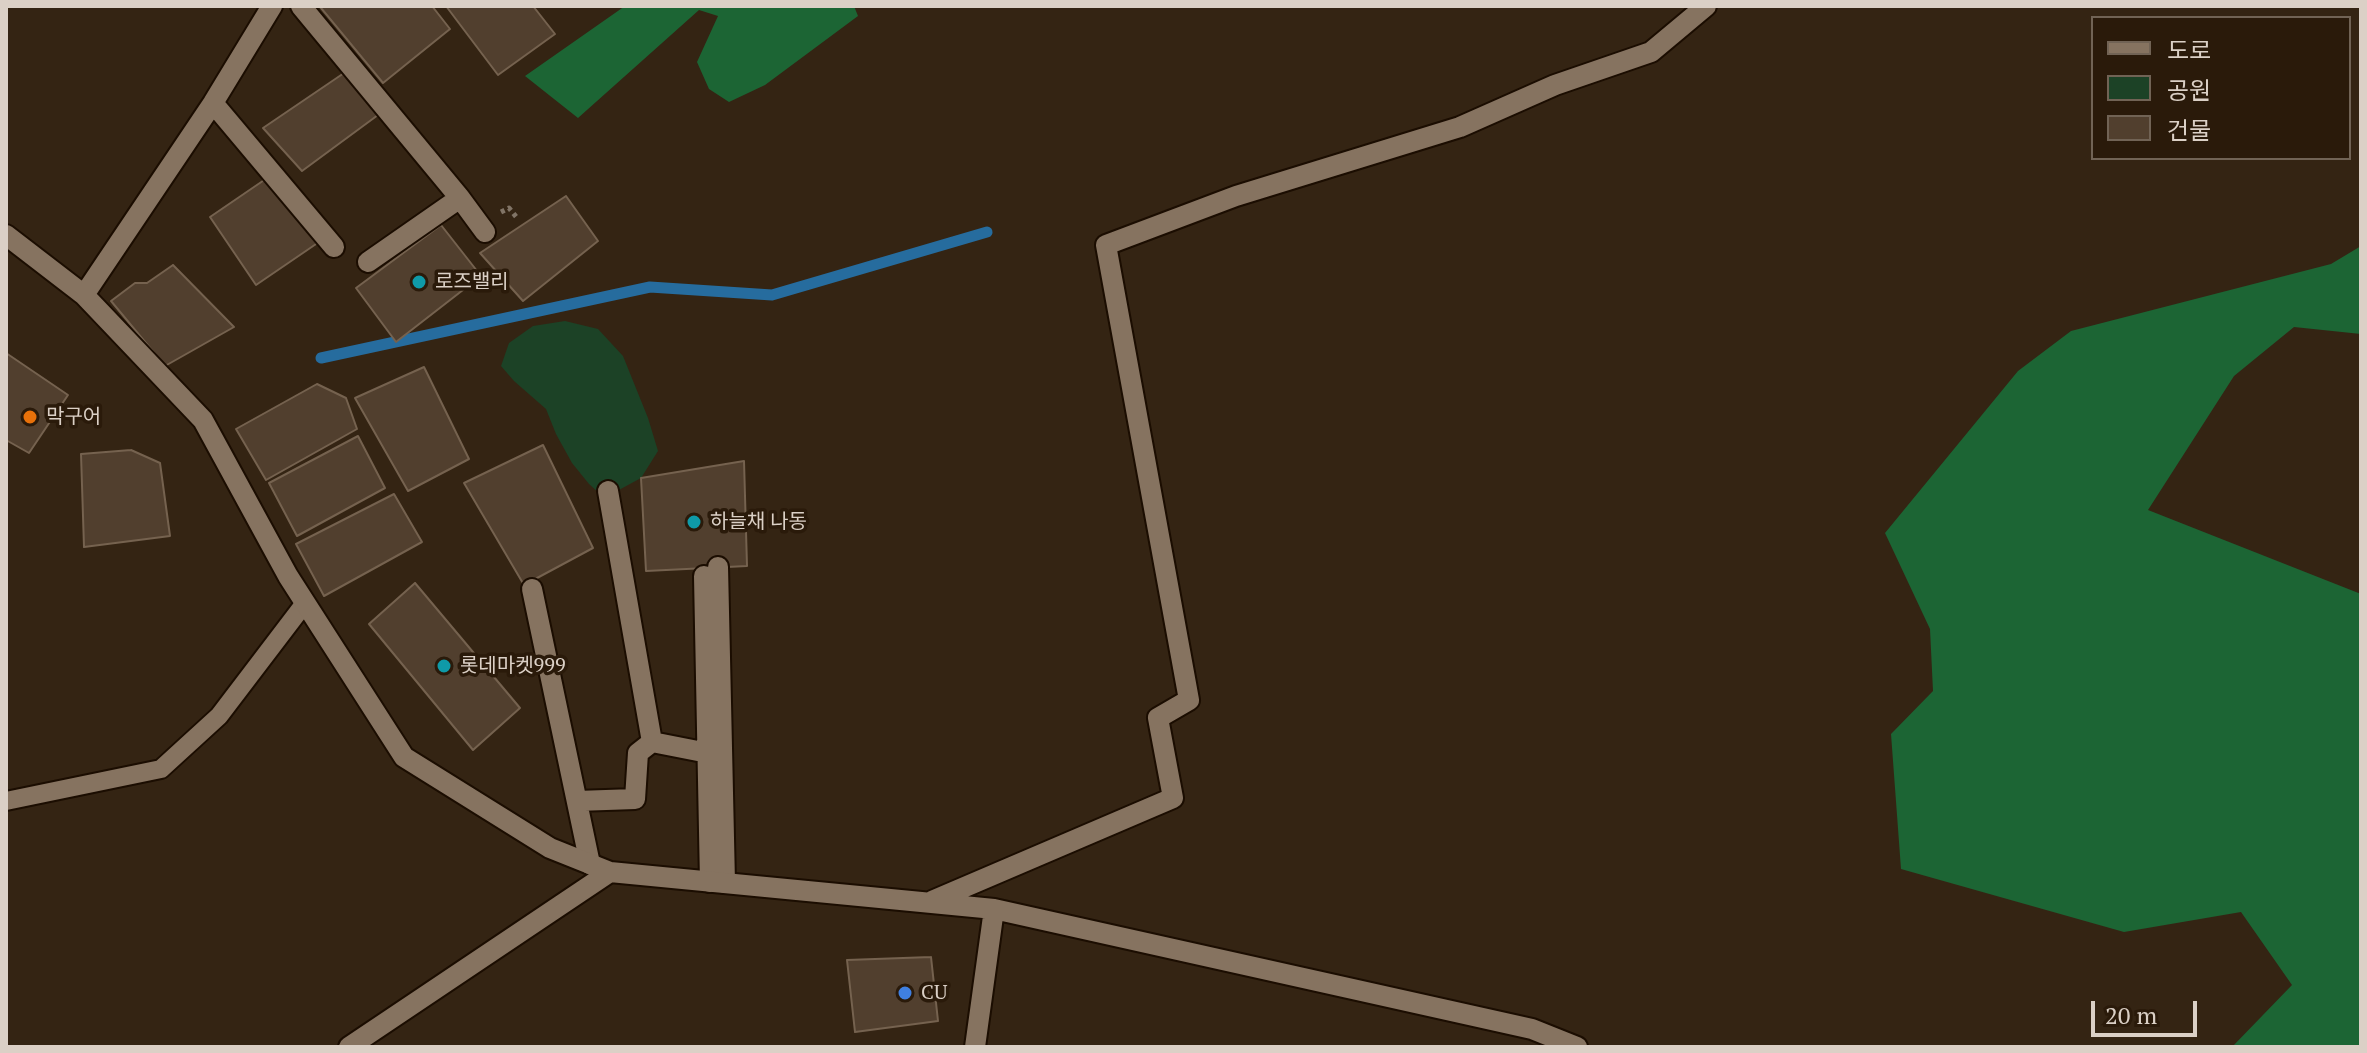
<!DOCTYPE html>
<meta charset="utf-8">
<style>
body{margin:0}
#map{position:relative;width:2367px;height:1053px;overflow:hidden;background:#342413;font-family:"PT Serif","Noto Sans KR",serif}
canvas{display:block}
.frame{position:absolute;inset:0;border:8px solid #dbd0c6;pointer-events:none}
.legend{position:absolute;left:2091px;top:16px;width:260px;height:144px;box-sizing:border-box;background:#2a1a0a;border:2px solid #716355;margin:0;padding:10px 14px;list-style:none;font-size:24px;color:#dbd0c6}
.legend li{display:flex;align-items:center;gap:16px;height:40px}
.legend b{width:40px;border:2px solid #716355}
.scale{position:absolute;left:2091px;top:1001px;width:106px;height:36px;box-sizing:border-box;border:4px solid #dbd0c6;border-top:0;padding-left:10px;font-size:24px;line-height:28px;white-space:nowrap;color:#dbd0c6;-webkit-text-stroke:6px #2a1a0a;paint-order:stroke}
</style>
<div id="map">
<canvas width="2367" height="1053"></canvas>
<div class="frame"></div>
<ul class="legend">
<li><b style="height:10px;background:#867360"></b>도로</li>
<li><b style="height:22px;background:#1c4226"></b>공원</li>
<li><b style="height:22px;background:#513f2e"></b>건물</li>
</ul>
<div class="scale">20 m</div>
</div>
<script>
const c = document.querySelector('canvas').getContext('2d');
c.lineJoin = 'round';
function fillPath(path, color) {
  c.fillStyle = color;
  c.fill(path, 'evenodd');
}
function poly(rows) {
  const path = new Path2D();
  for (const r of rows) {
    path.moveTo(r[0], r[1]);
    for (let i = 2; i < r.length; i += 2) path.lineTo(r[i], r[i + 1]);
  }
  return path;
}
function strokePath(path, color, width, dash) {
  c.strokeStyle = color;
  c.lineWidth = width;
  c.lineCap = dash ? 'butt' : 'round';
  c.setLineDash(dash || []);
  c.stroke(path);
}
function label(font, color, halo, rows, align = 'center') {
  c.font = font + ' "PT Serif","Noto Sans KR",serif';
  c.lineWidth = 7;
  c.setLineDash([]);
  c.textBaseline = 'middle';
  c.strokeStyle = halo;
  c.fillStyle = color;
  for (const [text, x, y, turn = 0] of rows) {
    c.save();
    c.translate(x, y);
    c.rotate((+turn || 0) * Math.PI / 180);
    c.textAlign = isNaN(turn) ? turn : align;
    if (halo) c.strokeText(text, 0, 0);
    c.fillText(text, 0, 0);
    c.restore();
  }
}
fillPath(poly([
 [565,321,598,329,623,356,648,418,658,451,641,478,617,491,599,493,589,484,572,463,556,434,546,409,514,381,501,366,509,343,533,326]
]), '#1c4226');
fillPath(poly([
 [625,6,854,6,858,16,765,85,729,102,709,89,697,62,718,16,699,10,578,118,525,76],
 [2361,246,2361,334,2294,327,2234,376,2148,510,2361,594,2361,1047,2232,1047,2292,985,2241,912,2124,932,1901,869,1891,734,1933,691,1930,629,1885,533,2018,371,2071,331,2331,264]
]), '#1c6534');
strokePath(poly([
 [321,358,650,287,772,295,987,232]
]), '#266c9e', 11);
const building = poly([
 [324,6,432,6,450,29,383,83,321,8,324,6],
 [446,6,533,6,555,34,498,75,446,6],
 [347,71,378,115,302,171,263,128,347,71],
 [273,174,319,242,256,285,210,217,273,174],
 [566,196,598,241,523,301,480,253,566,196],
 [441,225,481,276,396,342,356,288,441,225],
 [173,265,234,327,165,366,111,301,135,283,147,283,173,265],
 [6,353,68,395,29,453,6,440,6,353],
 [424,367,469,459,408,491,355,398,424,367],
 [317,384,346,398,357,429,266,480,236,429,317,384],
 [358,436,385,488,297,536,269,483,358,436],
 [543,445,593,548,524,585,464,483,543,445],
 [131,450,160,463,170,536,84,547,81,454,131,450],
 [744,461,747,566,646,571,641,478,744,461],
 [394,494,422,542,324,596,296,544,394,494],
 [415,583,520,708,473,750,369,624,415,583],
 [931,957,938,1021,855,1032,847,960,931,957]
]);
fillPath(building, '#513f2e');
strokePath(building, '#75624f', 2);
const service = poly([
 [6,801,161,769,219,716,305,603]
]);
const pedestrian = poly([
 [608,491,652,742],
 [718,567,725,883],
 [704,576,710,882],
 [532,589,590,864],
 [577,801,635,799,638,753,652,742,708,753]
]);
const minor = poly([
 [301,6,460,198,368,262],
 [213,103,334,247],
 [460,198,485,232],
 [6,235,84,295,203,420,288,576,404,757,550,848,610,872,994,909,1532,1029,1577,1047],
 [84,295,213,103,272,6],
 [932,901,1173,798,1158,718,1189,700,1106,245,1236,196,1460,127,1555,85,1651,52,1706,6],
 [349,1047,610,872],
 [975,1047,994,909]
]);
strokePath(service, '#1b0d01', 22);
strokePath(pedestrian, '#1b0d01', 24);
strokePath(minor, '#1b0d01', 24);
strokePath(poly([
 [501,212,509,208,518,219]
]), '#817466', 5, [4, 4]);
strokePath(service, '#867360', 18);
strokePath(pedestrian, '#867360', 20);
strokePath(minor, '#867360', 20);
for (const [x, y, r, color] of [
 [419,282,8,"#0f9aa8"],
 [30,417,8,"#e8710a"],
 [694,522,8,"#0f9aa8"],
 [444,666,8,"#0f9aa8"],
 [905,993,8,"#3f7fe0"]
]) {
  const dot = new Path2D();
  dot.arc(x, y, r, 0, 2 * Math.PI);
  c.fillStyle = color;
  c.fill(dot);
  strokePath(dot, '#2a1a0a', 3);
}
label('20px', '#dbd0c6', '#2a1a0a', [
 ["로즈밸리",435,282],
 ["막구어",46,417],
 ["하늘채 나동",710,522],
 ["롯데마켓999",460,666],
 ["CU",921,993]
], 'left');
</script>
